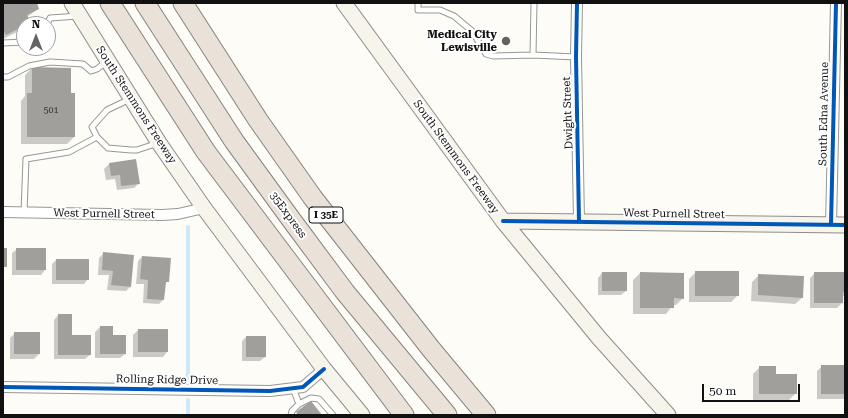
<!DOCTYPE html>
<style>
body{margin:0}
#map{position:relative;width:848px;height:418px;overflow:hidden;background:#fdfcf7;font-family:"Roboto Serif",serif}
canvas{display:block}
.frame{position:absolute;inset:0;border:4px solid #111;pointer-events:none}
.north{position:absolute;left:16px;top:16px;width:40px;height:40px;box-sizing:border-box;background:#fff;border:1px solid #a0a0a0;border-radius:50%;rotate:0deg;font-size:11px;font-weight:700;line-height:16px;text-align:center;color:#111}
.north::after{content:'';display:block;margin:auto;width:14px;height:18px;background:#646362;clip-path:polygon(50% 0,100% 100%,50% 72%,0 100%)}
.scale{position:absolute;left:702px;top:384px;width:98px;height:18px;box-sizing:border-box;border:2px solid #111;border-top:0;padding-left:5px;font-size:12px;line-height:14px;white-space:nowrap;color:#111;-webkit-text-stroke:3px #fff;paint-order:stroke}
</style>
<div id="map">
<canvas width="848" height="418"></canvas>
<div class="frame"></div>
<div class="north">N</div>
<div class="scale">50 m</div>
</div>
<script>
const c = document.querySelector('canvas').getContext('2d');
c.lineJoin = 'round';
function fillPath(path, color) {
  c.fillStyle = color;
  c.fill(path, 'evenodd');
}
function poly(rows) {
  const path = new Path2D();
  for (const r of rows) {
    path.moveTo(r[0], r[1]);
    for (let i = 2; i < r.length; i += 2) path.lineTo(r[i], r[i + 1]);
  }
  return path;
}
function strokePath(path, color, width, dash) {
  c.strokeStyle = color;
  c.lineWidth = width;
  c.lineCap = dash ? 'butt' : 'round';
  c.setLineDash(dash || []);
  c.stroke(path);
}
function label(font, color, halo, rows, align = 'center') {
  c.font = font + ' "Roboto Serif",serif';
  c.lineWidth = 4;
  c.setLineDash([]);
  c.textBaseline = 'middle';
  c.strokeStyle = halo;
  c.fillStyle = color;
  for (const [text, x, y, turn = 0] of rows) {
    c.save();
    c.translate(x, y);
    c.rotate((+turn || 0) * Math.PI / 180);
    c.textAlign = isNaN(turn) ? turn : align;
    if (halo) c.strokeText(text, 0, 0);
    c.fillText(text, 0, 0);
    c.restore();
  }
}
fillPath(poly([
 [3,3,35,3,38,9,27,17,30,23,24,24,23,29,3,39],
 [32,68,70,94,74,137,67,144,21,144,21,101,25,96,25,75],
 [135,160,139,183,134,188,117,190,115,179,106,180,104,169,109,164],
 [17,249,45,249,45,270,41,275,12,275,12,253],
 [104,253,130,287,126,291,107,290,109,275,98,275,99,258],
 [142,257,168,281,164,285,163,300,159,304,143,303,144,284,136,284,138,261],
 [56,260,88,279,84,284,52,284,52,264],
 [696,272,738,295,731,302,689,302,689,279],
 [602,273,626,291,621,295,598,295,598,278],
 [640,273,683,298,676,305,673,305,666,314,633,314,633,280],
 [815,273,845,273,845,296,842,296,842,303,837,308,810,308,810,278],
 [759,275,802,298,795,304,751,301,752,282],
 [58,315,71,336,90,355,85,359,54,359,54,320],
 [100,327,112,327,112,336,125,354,120,358,95,358,95,332],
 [138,330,167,352,163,357,133,357,133,335],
 [15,333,39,354,34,359,10,359,10,338],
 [246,337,265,357,260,361,242,361,242,341],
 [822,366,845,366,845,399,817,399,817,371],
 [760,367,775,375,796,393,789,400,753,400,753,374]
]), '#0003');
strokePath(poly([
 [188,227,188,378],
 [188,400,188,415]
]), '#cde8f7', 4);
fillPath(poly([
 [3,3,37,3,39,9,27,15,31,23,24,24,24,26,6,35,3,30],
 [32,67,71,68,71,93,75,93,75,137,27,137,27,93,32,93],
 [136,159,140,184,121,186,120,175,111,176,109,163],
 [3,248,7,248,7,267,3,267],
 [16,248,46,248,46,270,16,270],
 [103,252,134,255,131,287,111,285,113,271,102,270],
 [142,256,171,258,169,282,166,282,164,300,147,299,148,280,140,279],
 [56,259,89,259,89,280,56,280],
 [695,271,739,271,739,296,695,296],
 [602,272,627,272,627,291,602,291],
 [640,272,684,273,684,299,674,298,674,308,640,308],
 [814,272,845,272,845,292,843,292,843,303,814,303],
 [758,274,804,276,803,298,758,295],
 [58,314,72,314,72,335,91,335,91,355,58,355],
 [100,326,113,326,113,335,126,335,126,354,100,354],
 [138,329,168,329,168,352,138,352],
 [14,332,40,332,40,354,14,354],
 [246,336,266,336,266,357,246,357],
 [821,365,845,365,845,394,821,394],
 [759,366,776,366,776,374,797,374,797,394,759,394],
 [311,401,322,415,298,415,296,412]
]), '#a19f9c');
const lane = poly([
 [418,3,418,10,440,10,454,16,472,31,486,54,493,56,533,55],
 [534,3,533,55,576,57],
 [47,24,50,18,78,16],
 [3,43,24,42],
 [3,77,8,77,29,66,50,62,83,64,91,71,97,69,106,62],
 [130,99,107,110,92,127,97,137,108,148,131,150,137,150,158,143],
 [24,213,26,159,69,152,97,137],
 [293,388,299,404,311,398,319,399,333,415],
 [291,415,292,411,299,404]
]);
const street = poly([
 [577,3,576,57,579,222],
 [3,212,162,215,178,214,204,208],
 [831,225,836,3],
 [3,387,270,391,303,387,324,369]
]);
const secondary = poly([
 [72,3,159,143,204,208,324,369,362,415],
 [344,3,503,221,599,338,668,415],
 [503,221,845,225]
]);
const highway = poly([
 [110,3,206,152,404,415],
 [145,3,234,141,290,218,345,292,447,415],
 [183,3,258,120,313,198,431,349,486,415]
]);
strokePath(lane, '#979795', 7);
strokePath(street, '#979795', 12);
strokePath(secondary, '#8e8d8b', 17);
strokePath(highway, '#858482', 21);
strokePath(lane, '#fffffe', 5);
strokePath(street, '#fffffe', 10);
strokePath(secondary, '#f6f4eb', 15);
strokePath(highway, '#eae1d8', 19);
strokePath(poly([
 [577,3,576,57,579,222],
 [503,221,845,225],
 [831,225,836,3],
 [3,387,270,391,303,387,324,369]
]), '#0057b8', 4);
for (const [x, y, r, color] of [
 [506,41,5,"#646362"]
]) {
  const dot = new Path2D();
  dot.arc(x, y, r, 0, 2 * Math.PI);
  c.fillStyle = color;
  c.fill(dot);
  strokePath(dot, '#fff', 1.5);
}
label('9px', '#353434', null, [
 ["501",51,110]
]);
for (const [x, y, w] of [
 [326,215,34]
]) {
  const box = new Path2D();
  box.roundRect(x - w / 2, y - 8, w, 16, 3);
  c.fillStyle = '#fff';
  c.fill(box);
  strokePath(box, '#111', 1);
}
label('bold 10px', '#111', null, [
 ["I 35E",326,215]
]);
label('bold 11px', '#111', '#fff', [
 ["Medical City",497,35],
 ["Lewisville",497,48]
], 'right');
label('11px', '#111', '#fff', [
 ["South Stemmons Freeway",136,105,57],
 ["Dwight Street",568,113,-92],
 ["South Edna Avenue",824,114,-89],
 ["South Stemmons Freeway",456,157,54],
 ["West Purnell Street",104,214,1],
 ["West Purnell Street",674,214,1],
 ["35Express",288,215,54],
 ["Rolling Ridge Drive",167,380,1]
]);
</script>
